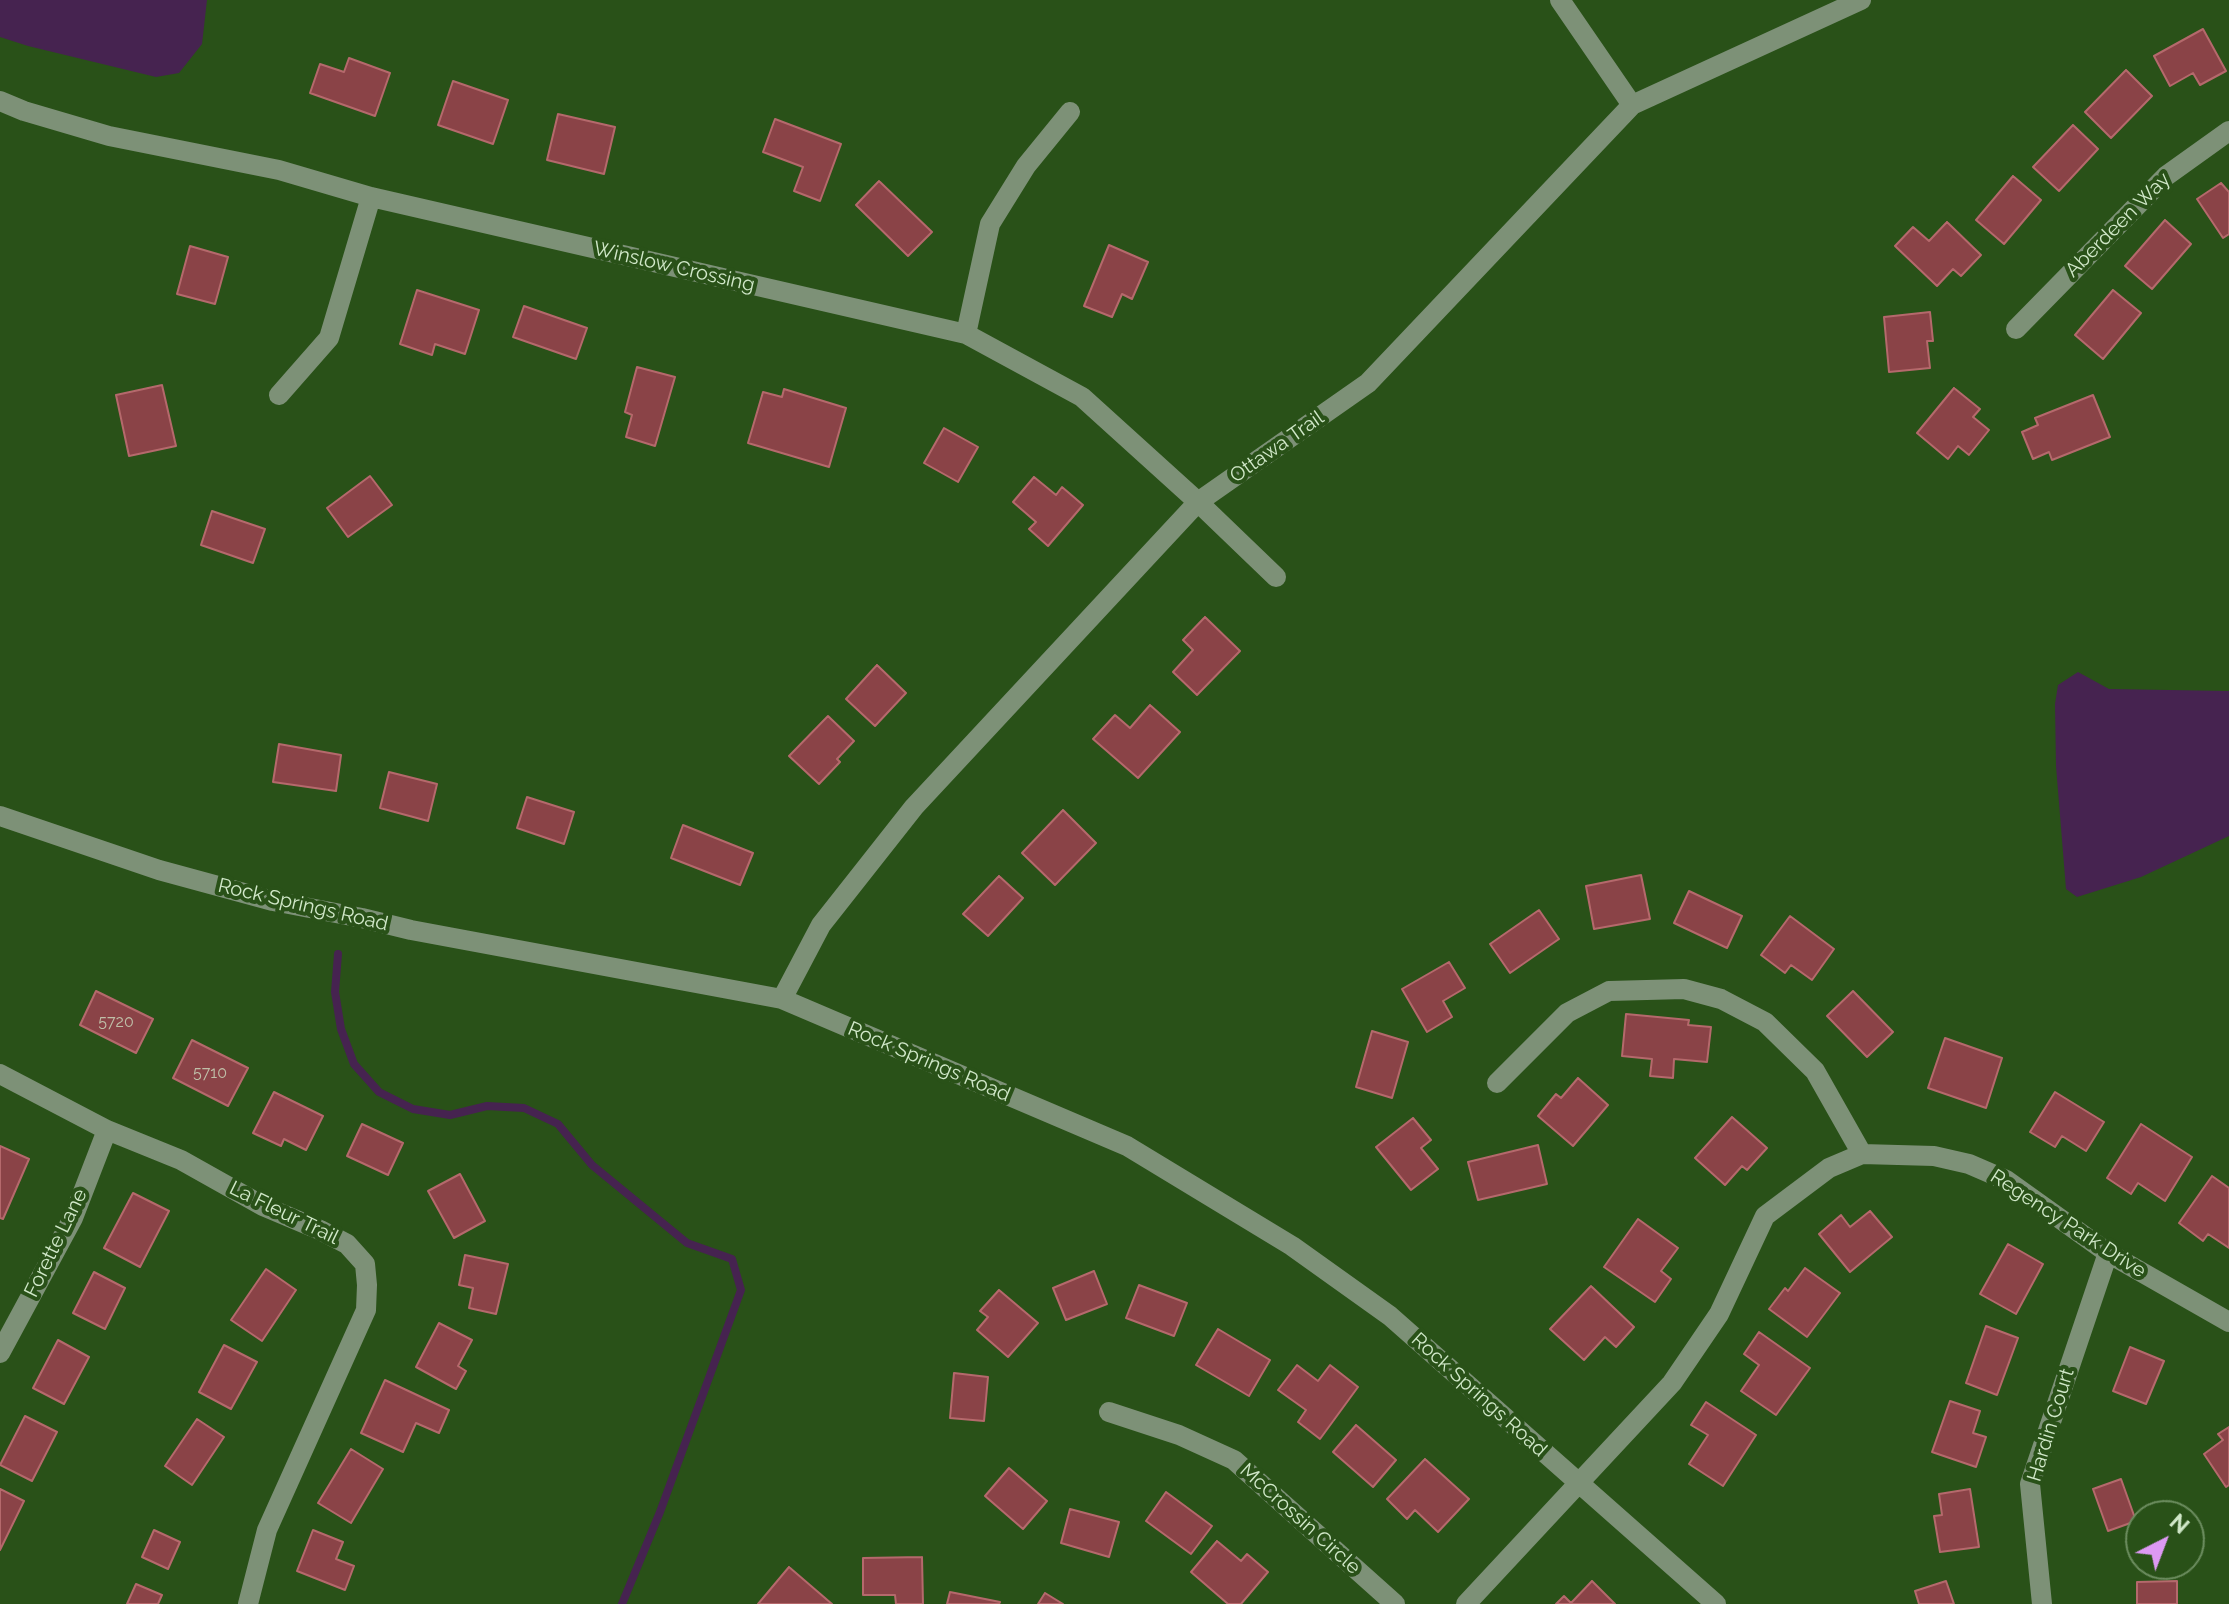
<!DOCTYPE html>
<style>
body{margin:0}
#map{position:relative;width:2229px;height:1604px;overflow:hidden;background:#295118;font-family:Raleway,sans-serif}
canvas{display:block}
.north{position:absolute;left:2125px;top:1500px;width:80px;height:80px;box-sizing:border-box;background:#295118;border:2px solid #6c8d5f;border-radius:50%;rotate:42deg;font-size:22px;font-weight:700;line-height:32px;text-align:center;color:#d1e8c9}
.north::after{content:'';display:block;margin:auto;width:28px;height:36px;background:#dd99f3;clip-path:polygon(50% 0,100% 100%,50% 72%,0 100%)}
</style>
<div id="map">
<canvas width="2229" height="1604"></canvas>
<div class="north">N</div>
</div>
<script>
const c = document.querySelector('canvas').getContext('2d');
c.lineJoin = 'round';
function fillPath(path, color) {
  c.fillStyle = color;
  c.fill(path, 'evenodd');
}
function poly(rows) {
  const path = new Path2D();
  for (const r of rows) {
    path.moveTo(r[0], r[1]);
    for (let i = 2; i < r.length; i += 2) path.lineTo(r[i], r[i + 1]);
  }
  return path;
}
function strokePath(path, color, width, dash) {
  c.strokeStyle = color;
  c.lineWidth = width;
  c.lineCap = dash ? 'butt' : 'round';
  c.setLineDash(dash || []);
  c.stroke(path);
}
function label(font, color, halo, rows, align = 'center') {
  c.font = font + ' Raleway,sans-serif';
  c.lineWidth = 8;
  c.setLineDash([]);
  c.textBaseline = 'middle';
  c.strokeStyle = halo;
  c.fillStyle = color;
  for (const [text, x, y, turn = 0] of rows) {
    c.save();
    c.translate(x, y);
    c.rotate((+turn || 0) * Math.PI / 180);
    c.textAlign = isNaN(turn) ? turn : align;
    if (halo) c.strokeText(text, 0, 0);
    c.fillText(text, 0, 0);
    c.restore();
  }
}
fillPath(poly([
 [0,0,207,0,202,44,179,73,156,77,28,46,0,37],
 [2078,672,2109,689,2229,691,2229,836,2141,877,2077,897,2066,889,2056,766,2055,704,2058,685]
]), '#462350');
strokePath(poly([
 [338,954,335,992,341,1029,354,1064,379,1092,413,1109,450,1115,487,1106,524,1108,558,1124,592,1165,687,1243,732,1259,741,1290,660,1512,622,1604]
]), '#462350', 8);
const building = poly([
 [2203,29,2226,71,2200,85,2193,73,2170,86,2154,56,2203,29],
 [349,58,390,73,375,116,310,93,320,64,344,72,349,58],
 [2126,70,2152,96,2111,138,2085,112,2126,70],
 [453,81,508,100,493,144,438,125,453,81],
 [558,114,615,127,604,174,547,160,558,114],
 [775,119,841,144,820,201,794,191,803,167,763,152,775,119],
 [2073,125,2098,149,2059,191,2033,167,2073,125],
 [2013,176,2041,200,2004,244,1976,220,2013,176],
 [879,181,932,232,908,256,856,205,879,181],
 [2221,183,2229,192,2229,234,2223,238,2197,199,2221,183],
 [2165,220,2191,244,2152,289,2125,266,2165,220],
 [1947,222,1981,255,1961,276,1953,269,1937,286,1895,246,1913,227,1929,241,1947,222],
 [1109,245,1148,262,1132,299,1122,294,1112,317,1084,306,1109,245],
 [190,246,228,257,215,304,177,294,190,246],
 [417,290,479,310,465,354,435,344,432,355,400,344,417,290],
 [2113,290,2141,313,2103,359,2075,335,2113,290],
 [524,306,587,328,576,359,513,337,524,306],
 [1930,312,1933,341,1927,341,1930,368,1889,372,1884,317,1930,312],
 [637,367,675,377,655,446,626,437,632,415,625,412,637,367],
 [162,385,176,446,129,456,116,395,162,385],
 [1954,388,1980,409,1973,417,1989,430,1969,455,1958,446,1948,459,1917,433,1954,388],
 [784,389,846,408,829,467,748,443,763,392,782,397,784,389],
 [2093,395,2110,437,2052,460,2049,452,2033,459,2022,432,2038,425,2035,418,2093,395],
 [944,428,978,447,958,482,924,463,944,428],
 [370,476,392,505,348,537,327,508,370,476],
 [1034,477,1056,495,1062,487,1083,505,1048,546,1029,529,1036,522,1013,502,1034,477],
 [212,511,265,529,253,563,201,545,212,511],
 [1205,617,1240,651,1197,695,1173,672,1193,650,1183,640,1205,617],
 [877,665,906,693,875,726,846,699,877,665],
 [1150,705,1180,732,1138,778,1093,739,1115,715,1130,728,1150,705],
 [828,716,854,741,837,759,840,762,819,784,789,756,828,716],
 [279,744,341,755,336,791,273,782,279,744],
 [389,772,437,784,428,821,380,808,389,772],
 [527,797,574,812,564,844,517,828,527,797],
 [1063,810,1096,843,1055,885,1022,853,1063,810],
 [683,825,753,853,740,885,671,858,683,825],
 [1641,875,1650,919,1594,929,1586,886,1641,875],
 [999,876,1023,898,988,936,963,914,999,876],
 [1689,891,1742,916,1727,948,1674,923,1689,891],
 [1539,910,1559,939,1510,973,1490,944,1539,910],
 [1790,916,1834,949,1812,980,1791,965,1785,973,1761,955,1790,916],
 [1449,962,1465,988,1443,1001,1452,1017,1427,1032,1402,989,1449,962],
 [96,991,153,1019,136,1053,80,1025,96,991],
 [1853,991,1893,1032,1867,1057,1827,1016,1853,991],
 [1626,1014,1689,1020,1688,1025,1711,1027,1707,1062,1674,1059,1673,1078,1650,1076,1652,1059,1622,1056,1626,1014],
 [1372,1031,1408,1042,1392,1098,1356,1087,1372,1031],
 [1945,1038,2002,1058,1986,1108,1928,1088,1945,1038],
 [192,1040,248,1068,228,1106,173,1078,192,1040],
 [1578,1078,1608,1105,1573,1146,1538,1116,1556,1094,1561,1098,1578,1078],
 [274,1092,323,1116,306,1150,284,1139,281,1146,253,1133,274,1092],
 [2055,1092,2104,1122,2086,1151,2062,1136,2055,1147,2030,1132,2055,1092],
 [1732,1117,1767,1148,1747,1170,1742,1166,1725,1185,1695,1158,1732,1117],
 [1413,1118,1431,1140,1421,1148,1438,1169,1411,1190,1376,1147,1413,1118],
 [362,1124,403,1143,388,1175,347,1156,362,1124],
 [2141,1124,2192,1157,2165,1201,2138,1183,2131,1194,2107,1178,2141,1124],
 [1538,1145,1547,1184,1478,1200,1468,1162,1538,1145],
 [0,1146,29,1159,3,1219,0,1218,0,1146],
 [460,1174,485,1221,454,1238,428,1191,460,1174],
 [2212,1176,2229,1188,2229,1248,2208,1234,2203,1241,2179,1223,2212,1176],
 [133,1193,169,1211,140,1267,104,1248,133,1193],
 [1870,1211,1892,1237,1850,1272,1819,1234,1841,1215,1850,1227,1870,1211],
 [1638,1219,1678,1248,1661,1271,1671,1279,1655,1302,1604,1267,1638,1219],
 [2008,1244,2043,1264,2016,1314,1980,1294,2008,1244],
 [465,1255,508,1264,496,1314,469,1308,473,1288,459,1285,465,1255],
 [1805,1268,1840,1293,1807,1337,1769,1309,1785,1288,1788,1291,1805,1268],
 [266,1269,296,1290,262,1341,231,1320,266,1269],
 [1094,1271,1107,1304,1066,1320,1053,1288,1094,1271],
 [94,1272,125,1288,105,1329,73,1313,94,1272],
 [1139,1285,1187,1303,1174,1336,1126,1318,1139,1285],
 [1591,1286,1634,1327,1616,1347,1605,1337,1584,1360,1550,1329,1591,1286],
 [999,1290,1038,1323,1008,1357,977,1330,988,1317,980,1311,999,1290],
 [439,1323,472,1340,458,1366,466,1371,456,1389,416,1367,439,1323],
 [1986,1326,2018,1338,1997,1395,1966,1383,1986,1326],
 [1218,1329,1270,1360,1249,1396,1196,1365,1218,1329],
 [1759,1332,1810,1368,1776,1415,1741,1391,1759,1365,1744,1354,1759,1332],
 [58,1340,89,1357,64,1404,33,1388,58,1340],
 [224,1345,257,1362,231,1409,199,1392,224,1345],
 [2130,1347,2164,1361,2146,1404,2113,1391,2130,1347],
 [1297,1365,1318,1381,1330,1365,1358,1387,1320,1439,1298,1422,1306,1410,1278,1390,1297,1365],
 [954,1373,988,1377,984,1421,950,1418,954,1373],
 [385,1380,449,1410,439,1433,416,1423,403,1452,361,1433,385,1380],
 [1950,1401,1980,1411,1973,1433,1986,1437,1976,1467,1932,1452,1950,1401],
 [1706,1402,1756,1435,1723,1486,1689,1464,1708,1435,1691,1425,1706,1402],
 [25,1416,57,1432,32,1481,0,1465,25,1416],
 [197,1419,224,1437,192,1485,165,1466,197,1419],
 [1356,1425,1396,1460,1373,1487,1333,1452,1356,1425],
 [2229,1427,2229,1485,2226,1487,2204,1454,2223,1440,2218,1434,2229,1427],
 [351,1449,383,1469,351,1523,318,1503,351,1449],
 [1425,1459,1469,1499,1438,1532,1415,1510,1407,1519,1387,1499,1425,1459],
 [1009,1468,1047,1501,1023,1529,985,1496,1009,1468],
 [2121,1479,2136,1521,2108,1531,2093,1489,2121,1479],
 [0,1489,24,1501,0,1550,0,1489],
 [1970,1489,1979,1547,1940,1552,1934,1516,1942,1515,1939,1494,1970,1489],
 [1166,1492,1212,1526,1191,1554,1146,1521,1166,1492],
 [1070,1509,1119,1522,1109,1557,1061,1543,1070,1509],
 [154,1530,180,1542,168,1569,142,1557,154,1530],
 [313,1530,343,1542,336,1559,354,1566,345,1590,297,1571,313,1530],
 [1217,1541,1241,1561,1247,1554,1268,1572,1241,1604,1228,1604,1191,1572,1217,1541],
 [922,1557,923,1604,896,1604,895,1595,863,1595,863,1558,922,1557],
 [789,1567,832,1604,758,1604,789,1567],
 [1592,1581,1615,1604,1556,1604,1564,1596,1571,1603,1592,1581],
 [1946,1581,1954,1604,1919,1604,1915,1591,1946,1581],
 [2177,1581,2177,1604,2137,1604,2137,1582,2177,1581],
 [136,1584,162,1595,158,1604,127,1604,136,1584],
 [950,1592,1000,1602,999,1604,947,1604,950,1592],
 [1045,1593,1063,1604,1038,1604,1045,1593]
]);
fillPath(building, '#8a4347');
strokePath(building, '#b5696c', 2);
strokePath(poly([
 [1560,0,1632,105],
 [0,101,24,111,109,136,279,170,371,197,966,334,1082,397,1198,502,1276,577],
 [2016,329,2166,176,2229,131],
 [966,334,990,224,1026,166,1070,112],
 [279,395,329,338,371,197],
 [0,816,159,870,273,901,362,918,411,930,782,999,1127,1146,1292,1246,1390,1316,1716,1604],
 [782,999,821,925,914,807,1198,502,1368,383,1632,105,1861,0],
 [0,1074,107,1130,181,1160,263,1206,320,1230,347,1244,365,1264,367,1285,366,1310,267,1530,248,1604],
 [1497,1083,1567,1013,1609,991,1684,989,1721,999,1765,1022,1815,1071,1862,1154],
 [0,1353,73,1218,107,1130],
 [1109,1412,1179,1435,1234,1460,1395,1604],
 [1466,1604,1672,1383,1719,1314,1765,1216,1829,1168,1862,1154,1934,1156,1969,1164,2006,1180,2108,1253,2229,1322],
 [2042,1604,2030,1484,2108,1253]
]), '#7d9177', 20);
label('16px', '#bfbfa8', null, [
 ["5720",116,1022],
 ["5710",210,1073]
]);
label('20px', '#d1e8c9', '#295118', [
 ["Aberdeen Way",2118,225,-45],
 ["Winslow Crossing",674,267,13],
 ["Ottawa Trail",1277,447,-35],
 ["Rock Springs Road",303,905,13],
 ["Rock Springs Road",929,1062,23],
 ["La Fleur Trail",284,1213,26],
 ["Regency Park Drive",2068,1224,33],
 ["Forette Lane",56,1243,-64],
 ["Rock Springs Road",1479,1395,42],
 ["Hardin Court",2051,1425,-73],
 ["McCrossin Circle",1300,1519,42]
]);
</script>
